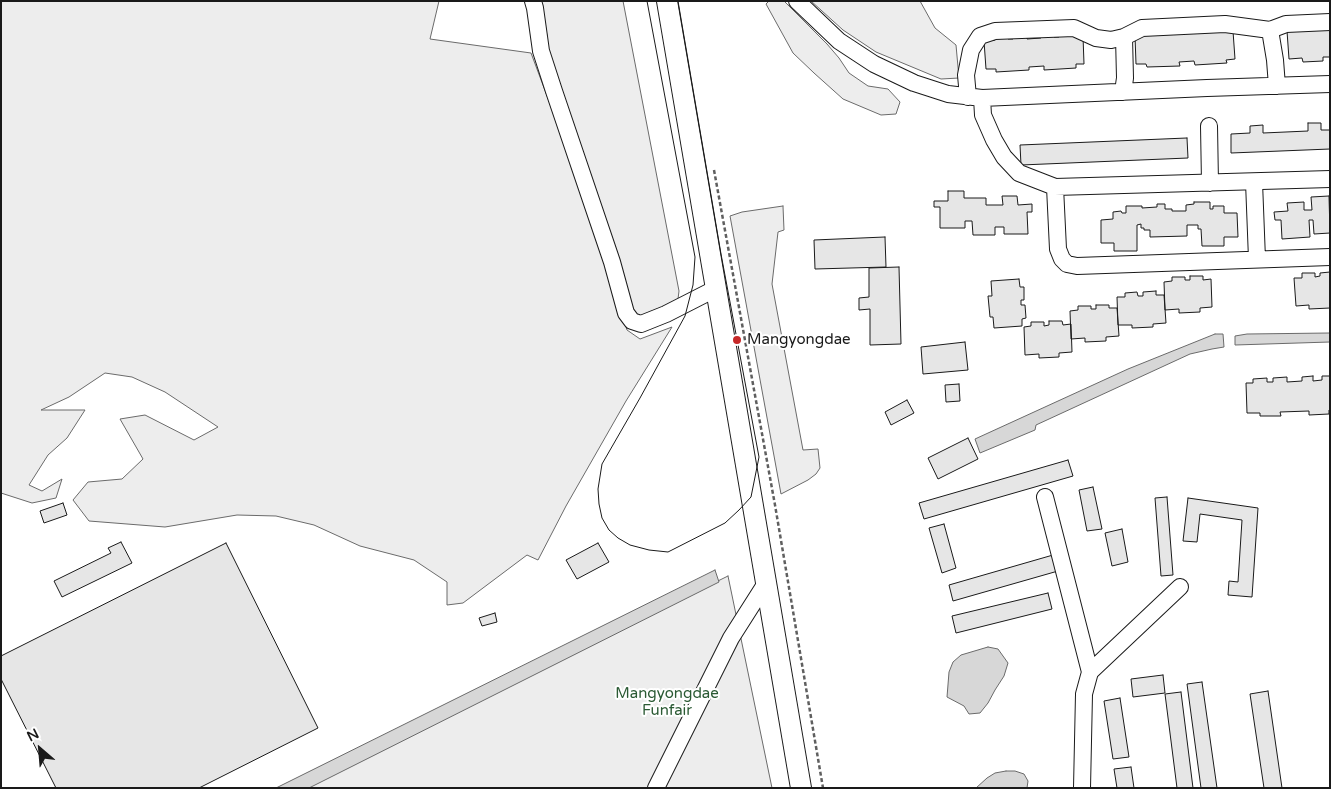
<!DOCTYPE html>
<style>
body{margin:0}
#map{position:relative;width:1331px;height:789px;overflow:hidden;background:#fff;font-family:"Varela Round",sans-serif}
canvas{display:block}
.frame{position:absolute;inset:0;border:2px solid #1a1a1a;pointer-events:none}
.north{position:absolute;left:15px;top:724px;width:50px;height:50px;-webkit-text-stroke:4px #fff;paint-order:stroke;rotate:333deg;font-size:14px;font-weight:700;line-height:20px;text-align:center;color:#1a1a1a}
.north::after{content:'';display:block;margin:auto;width:18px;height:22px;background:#1a1a1a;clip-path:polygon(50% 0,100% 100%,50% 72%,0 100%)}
</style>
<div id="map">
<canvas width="1331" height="789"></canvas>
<div class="frame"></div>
<div class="north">N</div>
</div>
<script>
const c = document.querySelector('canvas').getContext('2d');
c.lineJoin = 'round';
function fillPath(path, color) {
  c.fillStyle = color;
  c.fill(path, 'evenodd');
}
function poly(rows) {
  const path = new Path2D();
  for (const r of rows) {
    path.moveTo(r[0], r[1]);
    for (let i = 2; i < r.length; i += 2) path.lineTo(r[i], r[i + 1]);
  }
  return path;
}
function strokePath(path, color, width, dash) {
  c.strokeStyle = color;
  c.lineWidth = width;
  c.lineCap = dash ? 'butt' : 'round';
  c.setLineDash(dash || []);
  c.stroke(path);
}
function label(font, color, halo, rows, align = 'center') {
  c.font = font + ' "Varela Round",sans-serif';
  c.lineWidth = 4;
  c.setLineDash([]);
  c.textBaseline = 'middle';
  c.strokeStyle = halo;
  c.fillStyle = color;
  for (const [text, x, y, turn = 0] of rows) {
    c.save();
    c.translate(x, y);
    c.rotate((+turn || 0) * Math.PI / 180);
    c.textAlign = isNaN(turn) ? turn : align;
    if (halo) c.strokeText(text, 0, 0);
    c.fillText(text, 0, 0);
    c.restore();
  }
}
const built = poly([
 [1,1,439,1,430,39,531,53,565,144,627,330,640,339,672,327,626,401,566,506,538,560,527,555,463,603,447,605,447,582,414,560,360,546,314,525,276,516,237,515,165,527,89,521,73,500,88,482,122,479,143,459,120,419,145,415,194,440,218,427,165,392,132,377,105,373,69,397,41,410,85,410,67,438,48,455,29,485,42,491,62,479,56,498,32,503,1,493,1,1],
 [541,1,623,1,679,291,678,299,657,314,632,318,548,52,547,36,541,1],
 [769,1,784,1,827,44,839,58,849,73,868,86,888,89,900,102,896,114,881,115,843,99,814,73,793,53,766,4,769,1],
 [811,1,920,1,935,28,956,45,959,78,941,79,876,52,843,30,811,1],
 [783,206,784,230,778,232,772,284,803,450,818,449,820,468,816,474,808,480,781,494,730,216,742,212,783,206],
 [728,576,772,788,299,788,728,576]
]);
fillPath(built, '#ededed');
strokePath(built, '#6a6a6a', 1);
const water = poly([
 [1330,333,1330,342,1235,345,1235,336,1247,334,1330,333],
 [1215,334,1223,334,1224,347,1212,349,1190,354,1036,425,1035,430,980,453,975,439,1128,369,1215,334],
 [715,570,719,582,309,788,276,788,715,570],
 [988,647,998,649,1008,663,1004,676,995,690,988,703,980,713,969,714,964,706,947,697,949,672,953,662,961,655,988,647],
 [1006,771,1015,771,1024,774,1028,781,1027,788,976,788,987,778,995,773,1006,771]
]);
fillPath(water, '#d7d7d7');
strokePath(water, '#6a6a6a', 1);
const building = poly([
 [1330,28,1330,57,1323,57,1323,61,1303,62,1302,58,1289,59,1287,31,1330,28],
 [1233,31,1235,59,1226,60,1227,63,1195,65,1194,61,1179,62,1180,66,1147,67,1146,64,1136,64,1135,36,1233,31],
 [1072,32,1073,36,1083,36,1084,64,1076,64,1076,68,1044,70,1044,66,1029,67,1029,70,996,72,996,69,986,69,984,41,995,40,995,36,1008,36,1008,39,1013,39,1013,35,1027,35,1027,39,1041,38,1041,34,1054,33,1054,37,1059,37,1059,33,1072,32],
 [1308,123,1321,123,1321,130,1330,130,1330,149,1231,153,1231,134,1250,133,1250,126,1263,125,1263,133,1308,131,1308,123],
 [1187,138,1188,158,1021,165,1020,145,1187,138],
 [948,191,964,191,964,198,986,198,986,205,1003,205,1002,196,1017,196,1018,205,1032,204,1032,212,1027,212,1028,234,1004,234,1004,227,995,227,995,235,973,235,972,221,965,221,965,228,940,228,940,207,934,207,934,201,948,201,948,191],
 [1329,196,1330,233,1314,234,1313,220,1309,220,1310,237,1282,239,1281,220,1275,220,1274,212,1288,211,1287,203,1304,202,1304,210,1312,210,1311,197,1329,196],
 [1194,202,1210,202,1210,209,1213,209,1213,206,1224,206,1224,213,1237,213,1238,237,1224,237,1224,246,1202,246,1201,229,1198,229,1198,225,1187,225,1187,236,1150,237,1150,230,1144,230,1144,228,1141,228,1141,224,1137,225,1137,251,1114,251,1114,243,1101,243,1101,220,1113,219,1113,212,1121,211,1122,213,1126,213,1126,206,1142,206,1142,208,1157,207,1157,204,1165,204,1165,209,1172,209,1172,211,1186,211,1186,205,1194,204,1194,202],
 [885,237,886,267,815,269,814,240,885,237],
 [899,267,901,344,870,345,870,309,859,310,859,298,869,297,869,268,899,267],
 [1330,272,1330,308,1309,309,1309,305,1296,306,1294,278,1302,278,1302,273,1315,273,1315,277,1320,276,1320,273,1330,272],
 [1190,276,1203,276,1203,280,1211,279,1212,307,1200,308,1200,312,1179,313,1179,309,1165,310,1164,282,1172,281,1172,277,1185,277,1185,280,1190,280,1190,276],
 [1019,279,1020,287,1024,287,1024,300,1021,300,1021,305,1025,305,1026,318,1022,319,1022,326,994,328,993,317,990,317,988,296,992,296,991,281,1019,279],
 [1156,291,1156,295,1164,295,1166,323,1153,324,1153,327,1132,328,1132,325,1118,325,1117,297,1125,297,1125,293,1137,292,1138,296,1143,296,1143,292,1156,291],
 [1096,305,1109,305,1109,308,1117,308,1119,336,1106,337,1106,341,1085,342,1085,338,1071,339,1070,311,1078,310,1078,306,1091,306,1091,309,1096,309,1096,305],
 [1049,321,1062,321,1063,325,1071,324,1072,352,1059,353,1059,357,1039,358,1039,354,1025,355,1024,327,1031,326,1031,322,1044,322,1044,326,1049,325,1049,321],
 [965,342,968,370,923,374,921,347,965,342],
 [1313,376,1313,381,1322,380,1322,376,1330,376,1330,410,1329,410,1329,414,1309,415,1309,411,1280,412,1281,416,1260,416,1260,413,1247,413,1246,383,1253,383,1253,379,1267,378,1267,382,1273,382,1273,378,1287,377,1287,382,1302,381,1302,377,1313,376],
 [959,384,960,401,946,402,945,385,959,384],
 [907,400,914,413,891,425,885,412,907,400],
 [968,438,978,459,938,479,928,458,968,438],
 [1068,460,1073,476,924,519,919,503,1068,460],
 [1093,487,1102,529,1087,531,1079,490,1093,487],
 [1167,497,1173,575,1161,576,1155,498,1167,497],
 [1188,498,1258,508,1252,597,1228,595,1229,581,1238,582,1242,520,1200,514,1197,542,1183,541,1188,498],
 [63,503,67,515,44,523,40,511,63,503],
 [944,524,956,568,942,573,929,528,944,524],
 [1122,529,1128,562,1112,566,1105,533,1122,529],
 [121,542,132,563,62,597,54,581,111,553,108,548,121,542],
 [226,543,318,728,199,788,56,788,1,679,1,656,226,543],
 [598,543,609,562,577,579,566,560,598,543],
 [1053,555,1058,571,953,601,949,585,1053,555],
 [1048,593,1052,609,956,633,952,616,1048,593],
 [495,613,497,622,482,626,479,618,495,613],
 [1163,675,1165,693,1133,697,1131,679,1163,675],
 [1202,682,1217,788,1201,788,1187,684,1202,682],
 [1268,691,1282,788,1264,788,1250,694,1268,691],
 [1181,692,1193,788,1177,788,1165,694,1181,692],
 [1120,698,1129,757,1113,759,1104,701,1120,698],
 [1131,767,1134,788,1117,788,1114,769,1131,767]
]);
fillPath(building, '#e6e6e6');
strokePath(building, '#1a1a1a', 1);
const minor = poly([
 [533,1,535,8,541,51,554,91,612,262,626,313,632,321,641,324,666,314,715,289],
 [797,1,839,41,874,64,914,83,948,94,982,98,1207,88,1330,84],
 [1270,30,1275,60,1277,86],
 [1123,92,1125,78,1124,37],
 [968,97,966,75,971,50,980,36,995,31,1074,28,1096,38,1111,40,1124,37,1142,28,1225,24,1270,30,1286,24,1330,22],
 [982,98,983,115,994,140,1004,157,1019,173,1055,187,1330,179],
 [1209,126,1210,183],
 [1254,182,1257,259],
 [1055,187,1058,249,1062,259,1067,264,1077,266,1330,257],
 [1045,497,1090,672,1084,694,1082,788],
 [1090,672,1180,587],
 [656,788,731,638,766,583]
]);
const major = poly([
 [667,1,801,788]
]);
strokePath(minor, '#1a1a1a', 18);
strokePath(major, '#1a1a1a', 22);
strokePath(poly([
 [714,170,775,505,823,788]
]), '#5f5f5f', 2.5, [4, 2.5]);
strokePath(minor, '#fff', 16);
strokePath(major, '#fff', 20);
strokePath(poly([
 [647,1,695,257,693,285,685,316,640,398,602,464,598,489,599,504,602,518,609,530,618,538,630,545,649,550,668,552,725,523,739,510,751,497,759,457,721,254,678,1]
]), '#1a1a1a', 1);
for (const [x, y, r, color] of [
 [737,340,5,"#c62828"]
]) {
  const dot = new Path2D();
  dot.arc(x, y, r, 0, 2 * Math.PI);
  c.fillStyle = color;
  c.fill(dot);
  strokePath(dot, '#fff', 2);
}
label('15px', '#1a1a1a', '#fff', [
 ["Mangyongdae",747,340]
], 'left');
label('15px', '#2b5a34', '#fff', [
 ["Mangyongdae",667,694],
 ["Funfair",667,711]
]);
</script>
